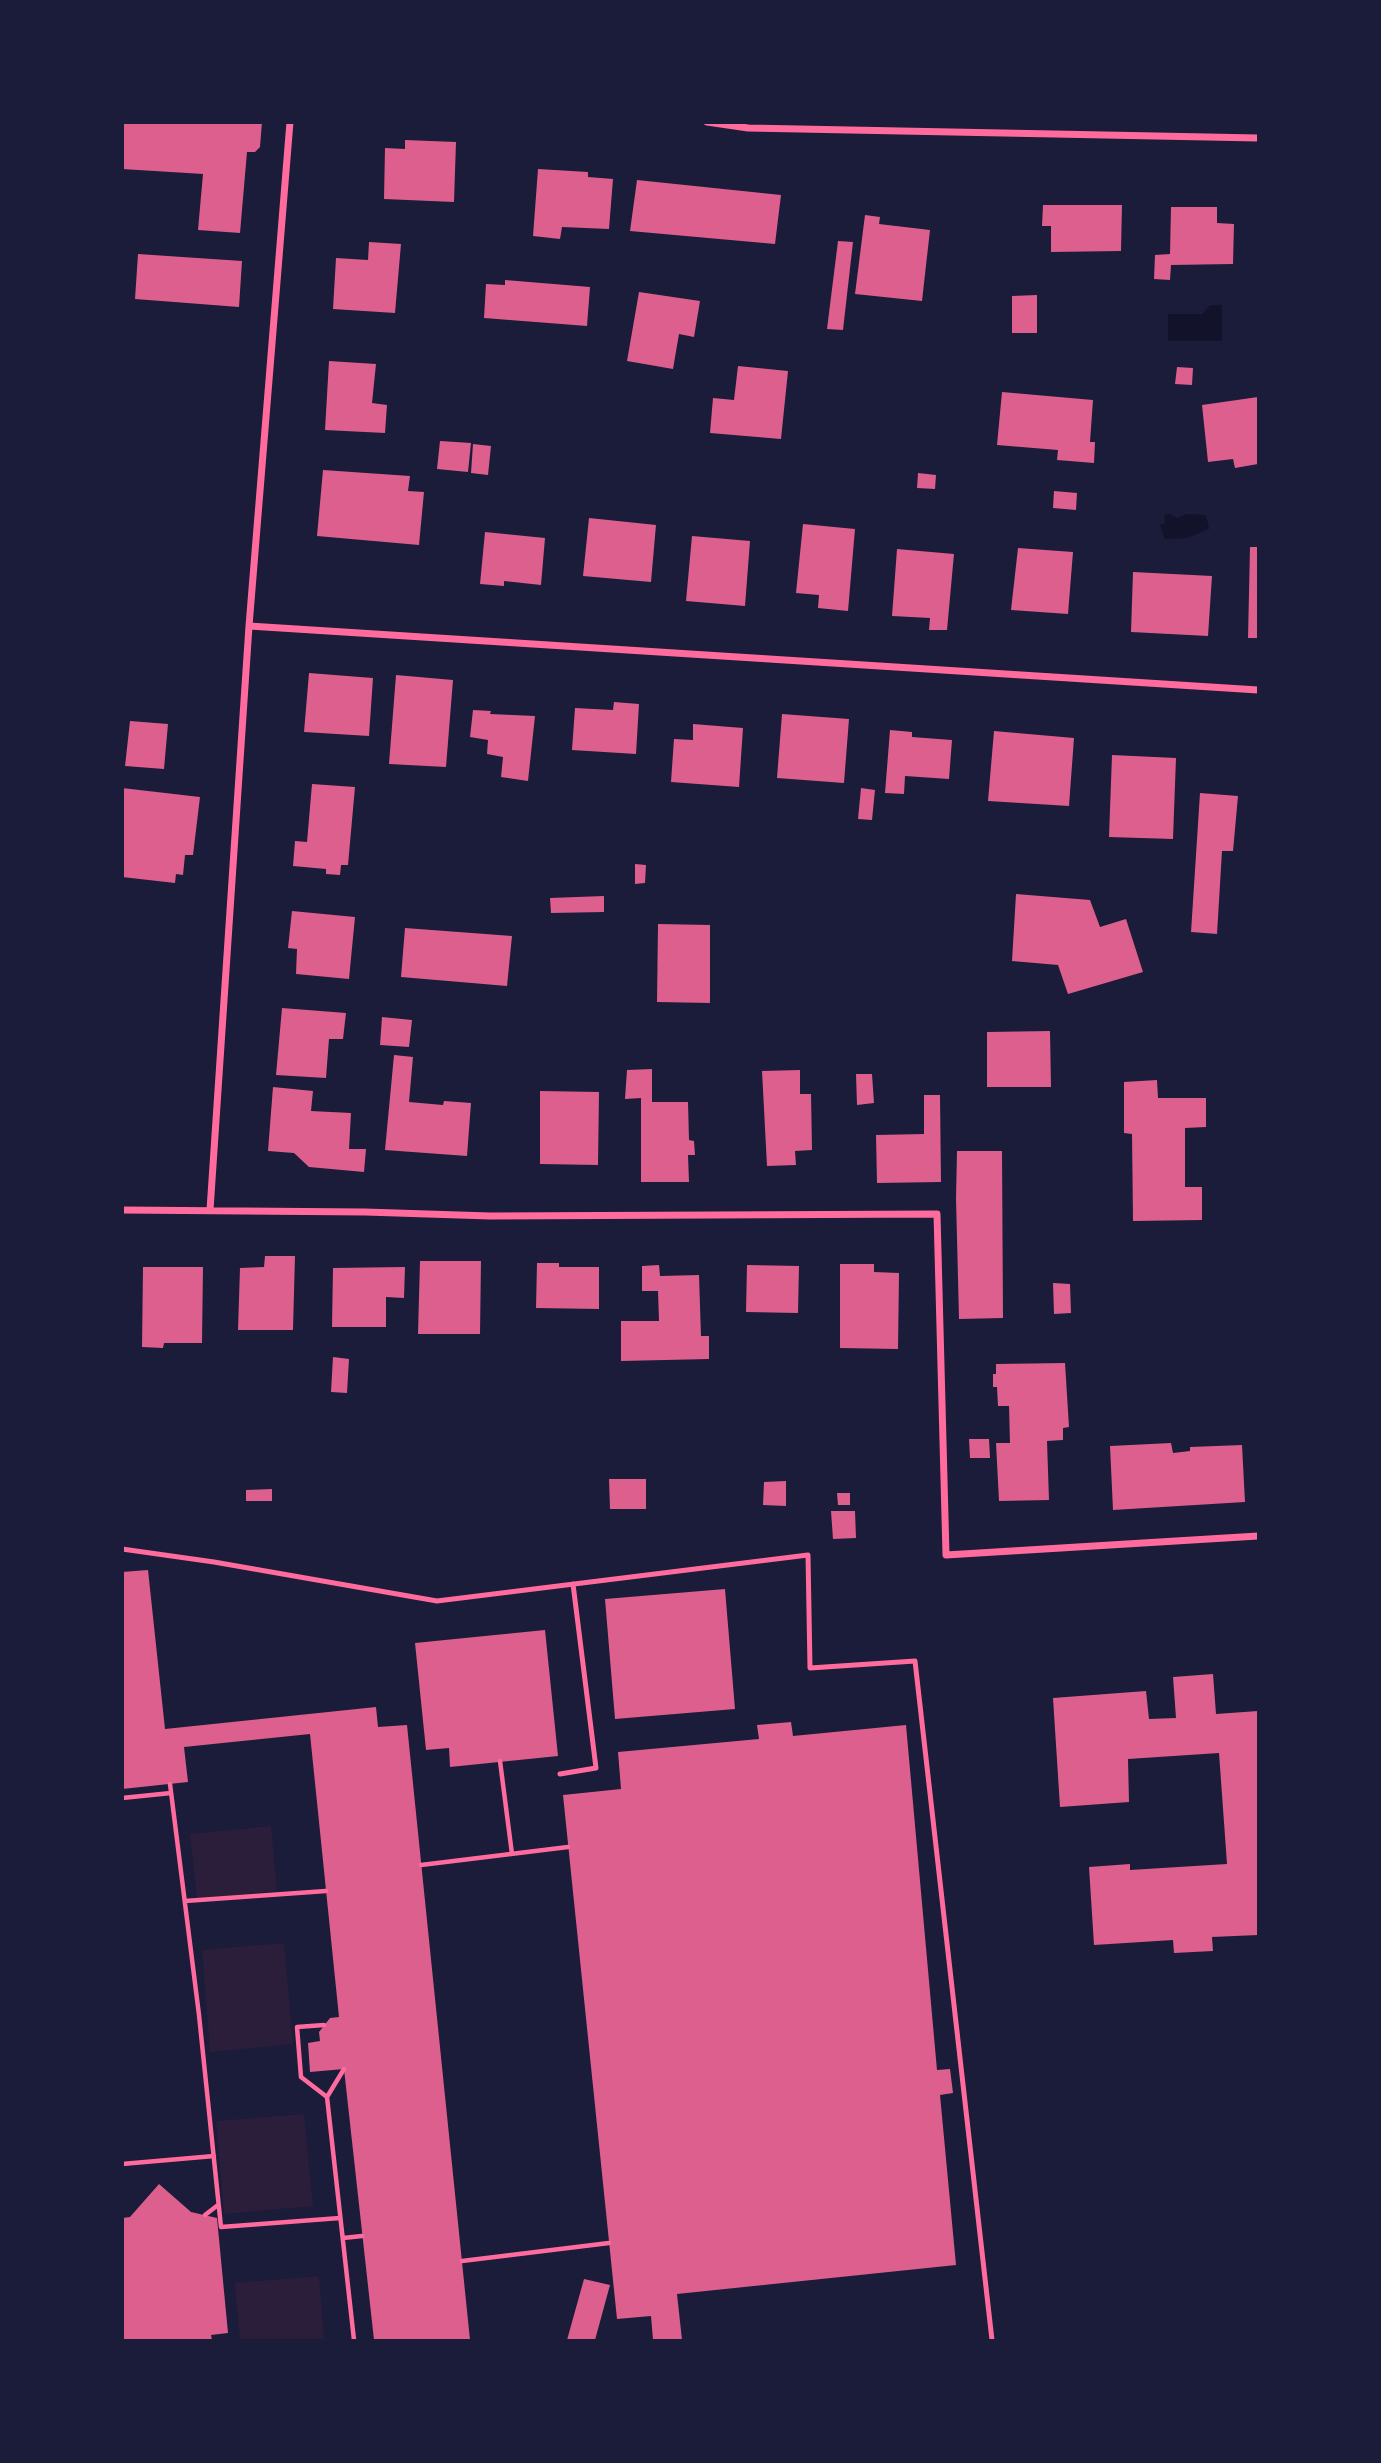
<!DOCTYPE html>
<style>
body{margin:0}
#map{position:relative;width:1381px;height:2463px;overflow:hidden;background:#1b1b3a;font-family:"Open Sans",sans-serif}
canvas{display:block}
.frame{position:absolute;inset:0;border:124px solid #1b1b3a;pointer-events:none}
</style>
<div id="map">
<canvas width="1381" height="2463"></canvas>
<div class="frame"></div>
</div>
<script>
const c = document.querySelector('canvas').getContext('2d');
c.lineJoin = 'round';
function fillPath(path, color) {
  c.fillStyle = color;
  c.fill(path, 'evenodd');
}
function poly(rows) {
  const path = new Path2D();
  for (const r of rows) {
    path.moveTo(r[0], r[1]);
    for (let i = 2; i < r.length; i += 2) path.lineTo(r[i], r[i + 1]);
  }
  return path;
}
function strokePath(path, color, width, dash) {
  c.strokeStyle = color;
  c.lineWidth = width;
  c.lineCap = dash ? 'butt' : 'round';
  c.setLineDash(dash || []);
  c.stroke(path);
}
fillPath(poly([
 [271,1826,277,1891,197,1899,190,1834],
 [284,1943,293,2044,210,2052,202,1950],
 [304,2114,313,2206,224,2214,216,2121],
 [319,2276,324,2340,240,2340,235,2283]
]), '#2a1e3b');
fillPath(poly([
 [1210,305,1222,305,1222,341,1168,341,1168,314,1202,314],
 [1170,514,1177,518,1187,514,1206,515,1209,529,1187,538,1165,539,1160,525,1164,524,1165,515]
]), '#12122b');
fillPath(poly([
 [122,122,262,122,260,147,255,152,247,152,240,233,198,230,203,174,122,169],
 [405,140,456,142,454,202,384,199,385,148,405,149],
 [538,169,588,172,588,177,613,179,609,229,562,227,560,239,533,236],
 [637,180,781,195,775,244,630,231],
 [1043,205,1122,205,1121,251,1051,252,1051,226,1042,226],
 [1171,207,1217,207,1217,223,1234,224,1233,264,1171,265,1170,280,1154,279,1155,255,1170,254],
 [865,215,880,217,879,224,930,230,922,301,855,294],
 [838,241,853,242,843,330,827,329],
 [369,242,401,244,395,313,333,309,336,258,368,260],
 [138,254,242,261,239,307,135,299],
 [505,280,590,287,587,326,484,318,486,284,505,285],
 [639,292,700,301,694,337,679,334,673,369,627,361],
 [1037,295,1037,333,1012,333,1012,296],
 [329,361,376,364,372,403,387,405,385,433,325,430],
 [738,366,788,371,781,439,710,433,713,398,734,400],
 [1177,367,1193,368,1192,385,1175,384],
 [1002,392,1093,400,1090,442,1095,442,1094,463,1057,460,1058,450,997,445],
 [1258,397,1258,464,1235,468,1233,459,1208,462,1202,405],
 [440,441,471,443,468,472,437,469],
 [473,444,491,446,488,475,471,473],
 [323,470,410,476,408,491,424,492,419,545,317,536],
 [918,473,936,475,935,489,917,488],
 [1054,491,1077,493,1076,510,1053,508],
 [589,518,656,525,651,582,583,576],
 [803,524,855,529,848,611,818,608,819,595,796,593],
 [485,532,545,538,541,585,504,581,504,586,480,584],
 [692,536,750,541,745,606,686,601],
 [1250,547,1258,547,1258,638,1248,638],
 [1018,548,1073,552,1068,614,1011,610],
 [897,549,954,554,947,630,929,630,930,618,892,616],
 [1133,572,1212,576,1208,636,1131,632],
 [309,673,373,678,369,736,304,732],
 [396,675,453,680,446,767,389,764],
 [614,702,639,704,636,754,572,750,575,708,613,710],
 [473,710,491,711,490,714,535,716,528,781,501,777,503,757,487,754,488,740,470,737],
 [782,714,849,719,844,783,777,778],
 [130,721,168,724,164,769,125,766],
 [693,724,743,728,739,787,671,782,674,739,693,740],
 [890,730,912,732,912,737,952,740,949,779,905,776,904,794,885,793],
 [994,731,1074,738,1069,806,988,801],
 [1112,755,1176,758,1173,839,1109,837],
 [312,784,355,787,348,865,341,865,340,875,326,874,326,869,293,866,295,841,307,842],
 [122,788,200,797,193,855,185,855,183,875,176,874,175,883,122,877],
 [861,788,875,790,872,820,858,819],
 [1200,793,1238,796,1233,851,1222,851,1217,934,1191,932],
 [635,864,646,865,645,883,635,884],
 [1016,894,1090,900,1100,927,1126,919,1143,972,1068,994,1058,965,1012,961],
 [604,896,604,912,551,913,550,898],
 [292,911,355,917,349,979,296,974,297,949,288,948],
 [658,924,710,925,710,1003,657,1002],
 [405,928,512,936,507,986,401,977],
 [282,1008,346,1013,343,1039,329,1039,326,1078,276,1075],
 [382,1017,412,1020,409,1047,380,1045],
 [1050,1031,1051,1087,987,1087,987,1032],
 [394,1055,413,1057,409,1102,443,1105,444,1101,471,1103,467,1156,385,1150],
 [652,1069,652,1102,688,1102,689,1140,694,1141,695,1155,688,1155,689,1182,641,1182,641,1098,625,1099,627,1070],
 [800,1070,800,1094,811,1094,812,1150,795,1151,796,1165,767,1166,762,1071],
 [856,1074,872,1074,874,1103,857,1105],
 [1157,1080,1158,1098,1206,1098,1206,1127,1185,1128,1185,1187,1202,1187,1202,1220,1133,1221,1132,1134,1124,1133,1124,1082],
 [273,1087,313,1091,311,1111,351,1113,349,1149,366,1149,364,1172,309,1167,294,1153,268,1151],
 [540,1091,599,1092,598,1165,540,1164],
 [924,1095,940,1095,941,1182,877,1183,876,1135,924,1134],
 [957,1151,1002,1151,1003,1318,959,1319,956,1198],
 [265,1256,295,1256,293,1330,238,1330,240,1268,264,1267],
 [420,1261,481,1261,480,1334,418,1334],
 [537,1263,559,1263,559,1267,599,1267,599,1309,536,1308],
 [840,1264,874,1264,874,1272,899,1273,898,1349,840,1348],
 [659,1265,660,1276,699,1275,701,1336,709,1336,709,1359,621,1361,621,1321,659,1321,658,1291,642,1291,642,1266],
 [747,1265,799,1266,798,1313,746,1312],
 [143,1267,203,1267,202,1343,164,1343,163,1348,142,1347],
 [405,1267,404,1298,386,1297,386,1327,332,1327,333,1268],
 [1053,1283,1070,1284,1071,1313,1054,1314],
 [333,1357,349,1359,347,1393,331,1392],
 [1065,1363,1069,1427,1063,1428,1063,1440,1047,1441,1049,1500,999,1501,996,1443,1010,1443,1009,1406,998,1406,997,1387,993,1387,993,1374,996,1374,996,1364],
 [969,1439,989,1439,990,1458,970,1458],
 [1171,1443,1173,1453,1190,1451,1190,1447,1242,1445,1245,1502,1113,1510,1110,1446],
 [609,1479,646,1479,646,1509,610,1509],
 [786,1481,786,1506,763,1505,764,1482],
 [272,1489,272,1501,246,1501,246,1490],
 [837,1493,850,1493,850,1505,838,1505],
 [831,1511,855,1511,856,1538,833,1539],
 [148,1570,165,1729,376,1707,378,1727,407,1725,470,2340,374,2340,344,2069,310,2072,308,2043,320,2041,319,2032,330,2018,339,2017,310,1734,184,1747,188,1782,122,1789,122,1572],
 [725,1589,735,1709,615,1719,605,1599],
 [545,1630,558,1756,450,1767,449,1748,426,1750,415,1643],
 [1213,1674,1216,1714,1258,1711,1258,1935,1212,1937,1213,1951,1174,1953,1173,1940,1094,1945,1089,1867,1130,1864,1130,1870,1227,1864,1219,1753,1128,1759,1129,1802,1060,1807,1053,1698,1146,1691,1149,1719,1176,1718,1173,1677],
 [791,1722,793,1736,906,1725,937,2070,950,2069,953,2093,940,2095,956,2265,677,2294,682,2340,653,2340,651,2316,617,2319,563,1795,621,1789,618,1752,759,1739,757,1725],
 [159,2184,191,2212,217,2218,228,2333,211,2335,212,2340,122,2340,122,2218,130,2217],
 [584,2279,610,2285,595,2340,567,2340]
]), '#dd5f8e');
strokePath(poly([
 [500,1761,512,1854],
 [170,1784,199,2015,221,2227,340,2218],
 [122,1798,171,1793],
 [421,1865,568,1847],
 [185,1901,326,1891],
 [324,2025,297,2027,301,2077,327,2097],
 [344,2069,327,2097,354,2340],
 [122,2164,214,2156],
 [205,2215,218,2205],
 [343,2238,362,2236],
 [462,2261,609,2243]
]), '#ff6b9d', 4.5);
strokePath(poly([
 [122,1549,214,1562,437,1601,808,1555,810,1668,915,1661,992,2340],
 [560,1774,596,1768,573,1584]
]), '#ff6b9d', 5);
strokePath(poly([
 [707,122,748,128,1258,138],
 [249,626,1258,690],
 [122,1210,365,1212,490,1216,937,1214,946,1555,1258,1536],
 [210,1210,249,626,290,122]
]), '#ff6b9d', 7);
</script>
